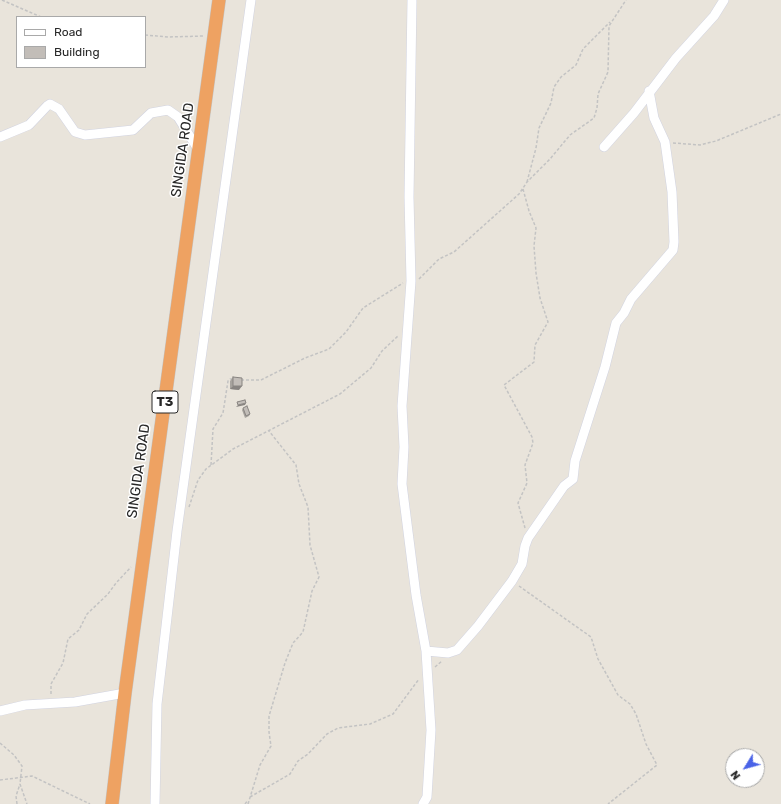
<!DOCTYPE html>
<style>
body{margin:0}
#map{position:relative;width:781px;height:804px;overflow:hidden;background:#e9e4db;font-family:Rubik,sans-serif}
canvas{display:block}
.legend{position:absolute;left:16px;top:16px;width:130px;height:52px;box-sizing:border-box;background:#fff;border:1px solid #a9a9a9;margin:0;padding:5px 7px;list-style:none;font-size:12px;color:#282828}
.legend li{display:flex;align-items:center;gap:8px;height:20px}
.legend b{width:20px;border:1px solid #a9a9a9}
.north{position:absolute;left:725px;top:748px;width:40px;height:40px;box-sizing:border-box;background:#fff;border:1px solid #a9a9a9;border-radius:50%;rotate:233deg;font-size:11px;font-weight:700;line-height:16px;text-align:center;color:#282828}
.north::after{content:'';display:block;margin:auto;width:14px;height:18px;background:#4a63e7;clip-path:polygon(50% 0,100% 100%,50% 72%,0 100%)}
</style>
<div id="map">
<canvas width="781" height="804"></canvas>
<ul class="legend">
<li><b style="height:5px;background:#fff"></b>Road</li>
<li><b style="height:11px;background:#c2bdb8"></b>Building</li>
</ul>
<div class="north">N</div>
</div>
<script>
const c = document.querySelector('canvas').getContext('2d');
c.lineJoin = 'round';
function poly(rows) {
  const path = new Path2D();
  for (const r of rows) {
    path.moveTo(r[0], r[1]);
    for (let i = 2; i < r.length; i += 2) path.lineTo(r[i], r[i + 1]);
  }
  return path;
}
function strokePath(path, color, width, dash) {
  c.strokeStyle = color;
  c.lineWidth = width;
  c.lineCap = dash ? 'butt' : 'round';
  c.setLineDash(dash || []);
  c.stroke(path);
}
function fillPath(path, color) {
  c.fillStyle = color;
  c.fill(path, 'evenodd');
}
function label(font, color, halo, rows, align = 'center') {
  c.font = font + ' Rubik,sans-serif';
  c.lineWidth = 3;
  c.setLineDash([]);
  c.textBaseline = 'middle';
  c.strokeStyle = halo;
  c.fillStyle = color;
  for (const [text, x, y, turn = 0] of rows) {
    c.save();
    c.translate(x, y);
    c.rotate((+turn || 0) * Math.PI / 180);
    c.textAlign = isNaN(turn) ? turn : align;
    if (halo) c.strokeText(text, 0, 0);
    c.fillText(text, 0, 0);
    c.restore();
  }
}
const minor = poly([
 [412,0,409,197,411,281,402,406,404,447,402,484,416,595,426,651,431,730,427,797,423,804],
 [0,137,29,125,47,106,50,104,59,109,75,132,85,135,133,130,151,113,168,110,178,117,199,151],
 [604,147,634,113,676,58,714,16,724,0],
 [426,651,448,653,457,650,478,626,512,581,522,564,525,546,528,538,564,486,573,479,575,461,605,367,616,323,624,313,631,299,673,250,674,242,672,192,665,142,654,118,649,91],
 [0,711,25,705,75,702,125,693],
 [155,804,157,704,177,531,251,0]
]);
const highway = poly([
 [112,804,125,693,219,0]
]);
strokePath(minor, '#d1d3e0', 10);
strokePath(highway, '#c3c3c3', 14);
strokePath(poly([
 [2,0,41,17],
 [145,35,168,37,204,36],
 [673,143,700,145,716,141,781,114],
 [527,182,536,148,539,128,551,103,554,87,561,77,576,65,583,49,610,22],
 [523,189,529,211,536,228,534,246,536,273,540,298,548,322,535,345,534,362,504,385,532,437,533,443,525,465,527,483,518,503,525,528],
 [419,279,439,259,454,252,519,194,527,182,550,159,570,135,594,118,597,108,598,94,608,72,609,26,626,0],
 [241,380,261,380,305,358,329,349,346,332,363,308,403,283],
 [211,465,213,429,223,413,228,381,230,379,233,379],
 [189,507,198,480,206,469,233,449,340,394,371,368,382,351,399,335],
 [519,586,591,637,598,659,618,695,630,704,636,714,646,744,657,765,608,804],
 [435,667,442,661],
 [51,694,51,684,63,663,68,639,79,630,87,614,108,594,116,583,131,567],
 [0,743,14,755,22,766,20,784,27,804],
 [0,780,32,776,90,804],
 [250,797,290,774,298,761,308,754,327,734,338,728,370,724,393,714,419,679],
 [17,804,16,796,20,784],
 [245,804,248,800],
 [248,804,260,765,271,746,269,732,269,716,285,663,293,643,303,632,312,591,319,577,310,545,308,507,299,484,296,465,269,431]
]), '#c3c3c3', 1.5, [3, 2]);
strokePath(minor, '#fff', 9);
strokePath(highway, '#eea262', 13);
fillPath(poly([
 [233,377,239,390,230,389,230,381],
 [243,408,250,414,249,416,245,418,242,410]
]), '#a7a39e');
fillPath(poly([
 [233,386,242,386,239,390,230,389],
 [246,403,245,405,236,407,238,405]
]), '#888481');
const building = poly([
 [233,377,242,378,242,386,233,386,233,377],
 [245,400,246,403,238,405,237,402,245,400],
 [247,406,250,414,246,416,243,408,247,406]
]);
fillPath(building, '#c2bdb8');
strokePath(building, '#888481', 1);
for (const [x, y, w] of [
 [165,402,26]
]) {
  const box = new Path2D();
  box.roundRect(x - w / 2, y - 11, w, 22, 3);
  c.fillStyle = '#fff';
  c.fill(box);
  strokePath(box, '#282828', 1);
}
label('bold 13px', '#282828', null, [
 ["T3",165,402]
]);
label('14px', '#282828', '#fff', [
 ["SINGIDA ROAD",183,150,-82],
 ["SINGIDA ROAD",139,471,-82]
]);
</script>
